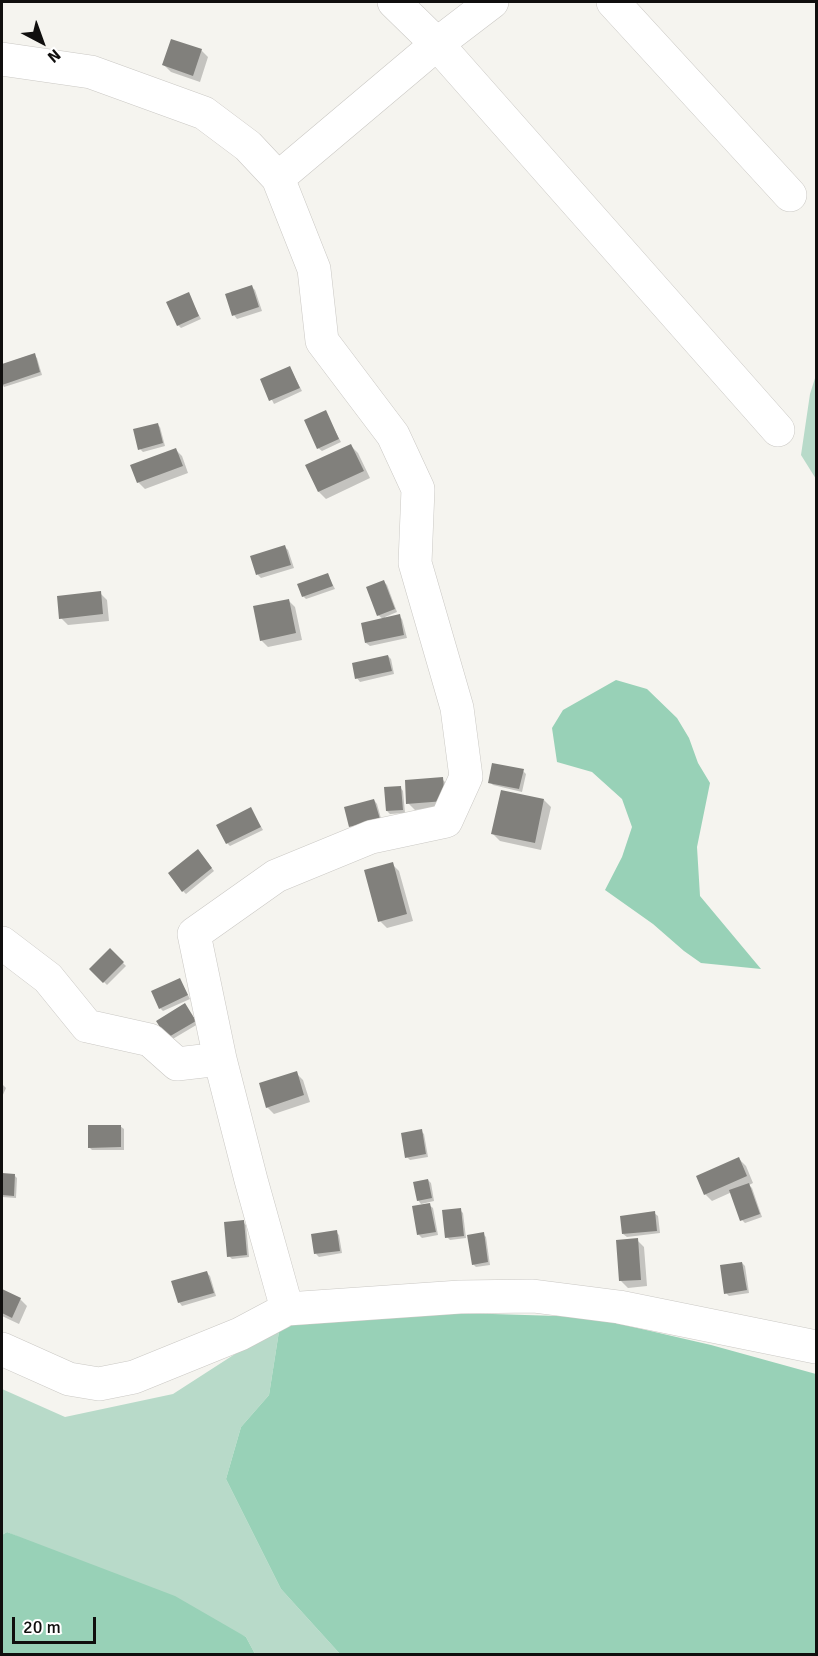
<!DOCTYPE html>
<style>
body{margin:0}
#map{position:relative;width:818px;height:1656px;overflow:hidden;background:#f5f4ef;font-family:Signika,sans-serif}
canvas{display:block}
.frame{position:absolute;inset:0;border:3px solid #100f0e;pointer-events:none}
.north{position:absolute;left:12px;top:12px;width:60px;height:60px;-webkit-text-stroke:4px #fff;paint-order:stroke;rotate:139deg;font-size:16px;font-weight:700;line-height:24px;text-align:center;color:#100f0e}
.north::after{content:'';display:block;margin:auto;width:21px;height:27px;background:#100f0e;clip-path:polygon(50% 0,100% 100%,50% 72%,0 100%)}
.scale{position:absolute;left:12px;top:1617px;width:84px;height:27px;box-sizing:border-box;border:3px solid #100f0e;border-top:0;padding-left:8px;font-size:18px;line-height:21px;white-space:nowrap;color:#100f0e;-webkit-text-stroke:4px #fff;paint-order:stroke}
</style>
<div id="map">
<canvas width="818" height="1656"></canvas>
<div class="frame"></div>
<div class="north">N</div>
<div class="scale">20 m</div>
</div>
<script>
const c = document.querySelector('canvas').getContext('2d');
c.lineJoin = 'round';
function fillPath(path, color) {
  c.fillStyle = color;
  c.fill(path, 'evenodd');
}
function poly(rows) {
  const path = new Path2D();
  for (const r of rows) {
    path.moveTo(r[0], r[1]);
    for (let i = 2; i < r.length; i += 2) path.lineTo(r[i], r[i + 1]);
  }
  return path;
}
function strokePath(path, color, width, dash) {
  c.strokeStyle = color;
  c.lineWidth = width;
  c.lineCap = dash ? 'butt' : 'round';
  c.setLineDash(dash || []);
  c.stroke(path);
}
fillPath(poly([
 [816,375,816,479,801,455,810,394],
 [280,1325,269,1395,241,1427,226,1479,281,1589,340,1654,255,1654,246,1637,7,1532,2,1535,2,1389,65,1417,173,1394]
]), '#b8dac9');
fillPath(poly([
 [616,680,647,689,677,718,689,738,698,763,710,783,697,847,700,896,761,969,701,963,684,951,653,924,605,890,622,857,632,827,622,799,592,772,557,762,552,728,563,710],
 [395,1311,590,1317,711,1345,816,1374,816,1654,340,1654,281,1589,226,1479,241,1427,269,1395,280,1325],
 [7,1532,175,1596,246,1637,255,1654,2,1654,2,1535]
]), '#98d1b7');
fillPath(poly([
 [201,50,208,57,200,82,171,72,164,65],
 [252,287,255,290,262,311,237,319,234,315],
 [188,294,201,319,181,328,178,325],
 [34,355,37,358,42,375,4,387,2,384,2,365],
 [290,368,302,391,274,404,262,380],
 [325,412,341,442,322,451,318,448],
 [157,424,160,427,165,446,143,452,140,449],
 [351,446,358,453,370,478,326,499,319,492,307,466],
 [175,449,182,456,188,473,145,489,138,482],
 [285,547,288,550,294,568,261,578,258,575,252,557],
 [328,575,335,589,306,599,303,596],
 [384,582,387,585,397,612,385,617,386,619,399,616,402,619,407,638,370,646,366,643,383,619,378,615],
 [100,593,107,600,109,621,68,625,61,618],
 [288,600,295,607,302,640,268,647,261,640],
 [388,656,391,659,394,674,360,682,357,678],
 [523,771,526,774,522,792,493,785,490,782],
 [442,779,449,786,451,807,415,810,408,803],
 [400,787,403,791,405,813,390,814,387,811],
 [374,800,377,804,382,822,353,829,350,826],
 [544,800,551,807,541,850,500,841,493,834],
 [251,809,263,830,230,846,227,843],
 [201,854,214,871,186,894,183,891],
 [392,864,399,871,413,921,387,928,380,921],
 [110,950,126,966,107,985,91,969],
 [180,980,190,999,163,1011,160,1008],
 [185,1005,198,1024,171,1040,168,1037],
 [296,1073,303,1080,310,1102,274,1114,267,1107],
 [2,1084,6,1088,2,1097],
 [120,1126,124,1129,124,1150,92,1150,89,1147],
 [421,1131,424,1134,428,1157,410,1160,407,1157],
 [739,1159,746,1166,753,1183,749,1185,752,1188,762,1217,745,1223,742,1220,732,1192,712,1201,705,1194],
 [2,1174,14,1175,17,1178,16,1198,2,1197],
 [428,1180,431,1183,434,1201,421,1204,418,1200],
 [429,1205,433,1208,438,1235,422,1238,419,1235],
 [460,1210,463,1213,466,1238,450,1240,447,1237],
 [654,1213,658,1216,660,1233,627,1237,623,1234],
 [243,1222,246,1225,249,1257,232,1259,229,1256],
 [336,1232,339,1235,342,1253,319,1257,316,1254],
 [483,1234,486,1237,490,1265,476,1267,473,1264],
 [637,1240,644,1247,647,1286,628,1288,621,1281],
 [742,1263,745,1266,749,1293,729,1296,726,1293],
 [207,1273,210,1276,216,1296,182,1306,179,1302],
 [2,1291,20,1299,27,1306,19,1324,2,1316]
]), '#0003');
fillPath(poly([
 [171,39,202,49,193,76,162,65],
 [252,285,259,307,232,316,225,294],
 [189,292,199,316,177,326,166,302],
 [35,353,40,372,2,385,2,364],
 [290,366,300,388,269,401,260,379],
 [326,410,339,439,317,449,304,420],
 [158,423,163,443,138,450,133,429],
 [351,444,364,471,318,492,305,465],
 [176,448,183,466,137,483,130,465],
 [285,545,291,565,256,575,250,556],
 [328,573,333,586,302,597,297,584],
 [384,580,395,609,377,616,366,587],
 [101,591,103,614,59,619,57,596],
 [289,599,296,633,260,641,253,606],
 [400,614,404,635,365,643,361,623],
 [388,655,392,671,355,679,352,663],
 [492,763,524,769,519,789,488,783],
 [443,777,445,801,406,804,405,780],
 [401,786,403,810,386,811,384,787],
 [501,790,544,799,535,843,491,834],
 [374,799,380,819,349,827,344,807],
 [251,807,261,827,226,844,216,825],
 [198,849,212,868,182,892,168,873],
 [393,862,407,914,378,922,364,870],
 [110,948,124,962,103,983,89,969],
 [180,978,188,995,159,1009,151,991],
 [185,1003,196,1021,167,1038,156,1021],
 [297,1071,304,1095,266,1108,259,1083],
 [88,1125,121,1125,121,1147,88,1148],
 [422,1129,426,1154,405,1158,401,1133],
 [739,1157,747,1176,704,1195,696,1176],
 [2,1173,15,1174,14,1196,2,1195],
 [428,1179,432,1198,417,1201,413,1182],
 [749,1183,760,1214,740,1221,729,1190],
 [430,1203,436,1232,417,1235,412,1206],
 [461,1208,464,1236,445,1238,442,1210],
 [655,1211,657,1231,622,1234,620,1216],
 [244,1220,247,1255,227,1257,224,1222],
 [337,1230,340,1251,314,1254,311,1234],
 [484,1232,488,1262,472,1265,467,1235],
 [638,1238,641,1280,619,1281,616,1240],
 [742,1262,747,1290,724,1294,720,1265],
 [207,1271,214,1293,178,1303,171,1281],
 [2,1289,21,1298,12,1318,2,1313]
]), '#81807c');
const street = poly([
 [394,2,437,44,778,430],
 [613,2,790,195],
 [2,59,91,72,204,113,248,146,278,178,314,269,322,341,393,435,418,489,415,563,457,708,466,777,446,821,371,837,276,876,194,934,220,1059,251,1180,287,1309],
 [278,178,437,44,492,2],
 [2,943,48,978,87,1026,150,1040,177,1064,220,1059],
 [2,1349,69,1379,99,1384,134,1377,240,1334,287,1309,460,1297,533,1296,619,1307,816,1347]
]);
strokePath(street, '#cac8c4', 34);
strokePath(street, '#fff', 33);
</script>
